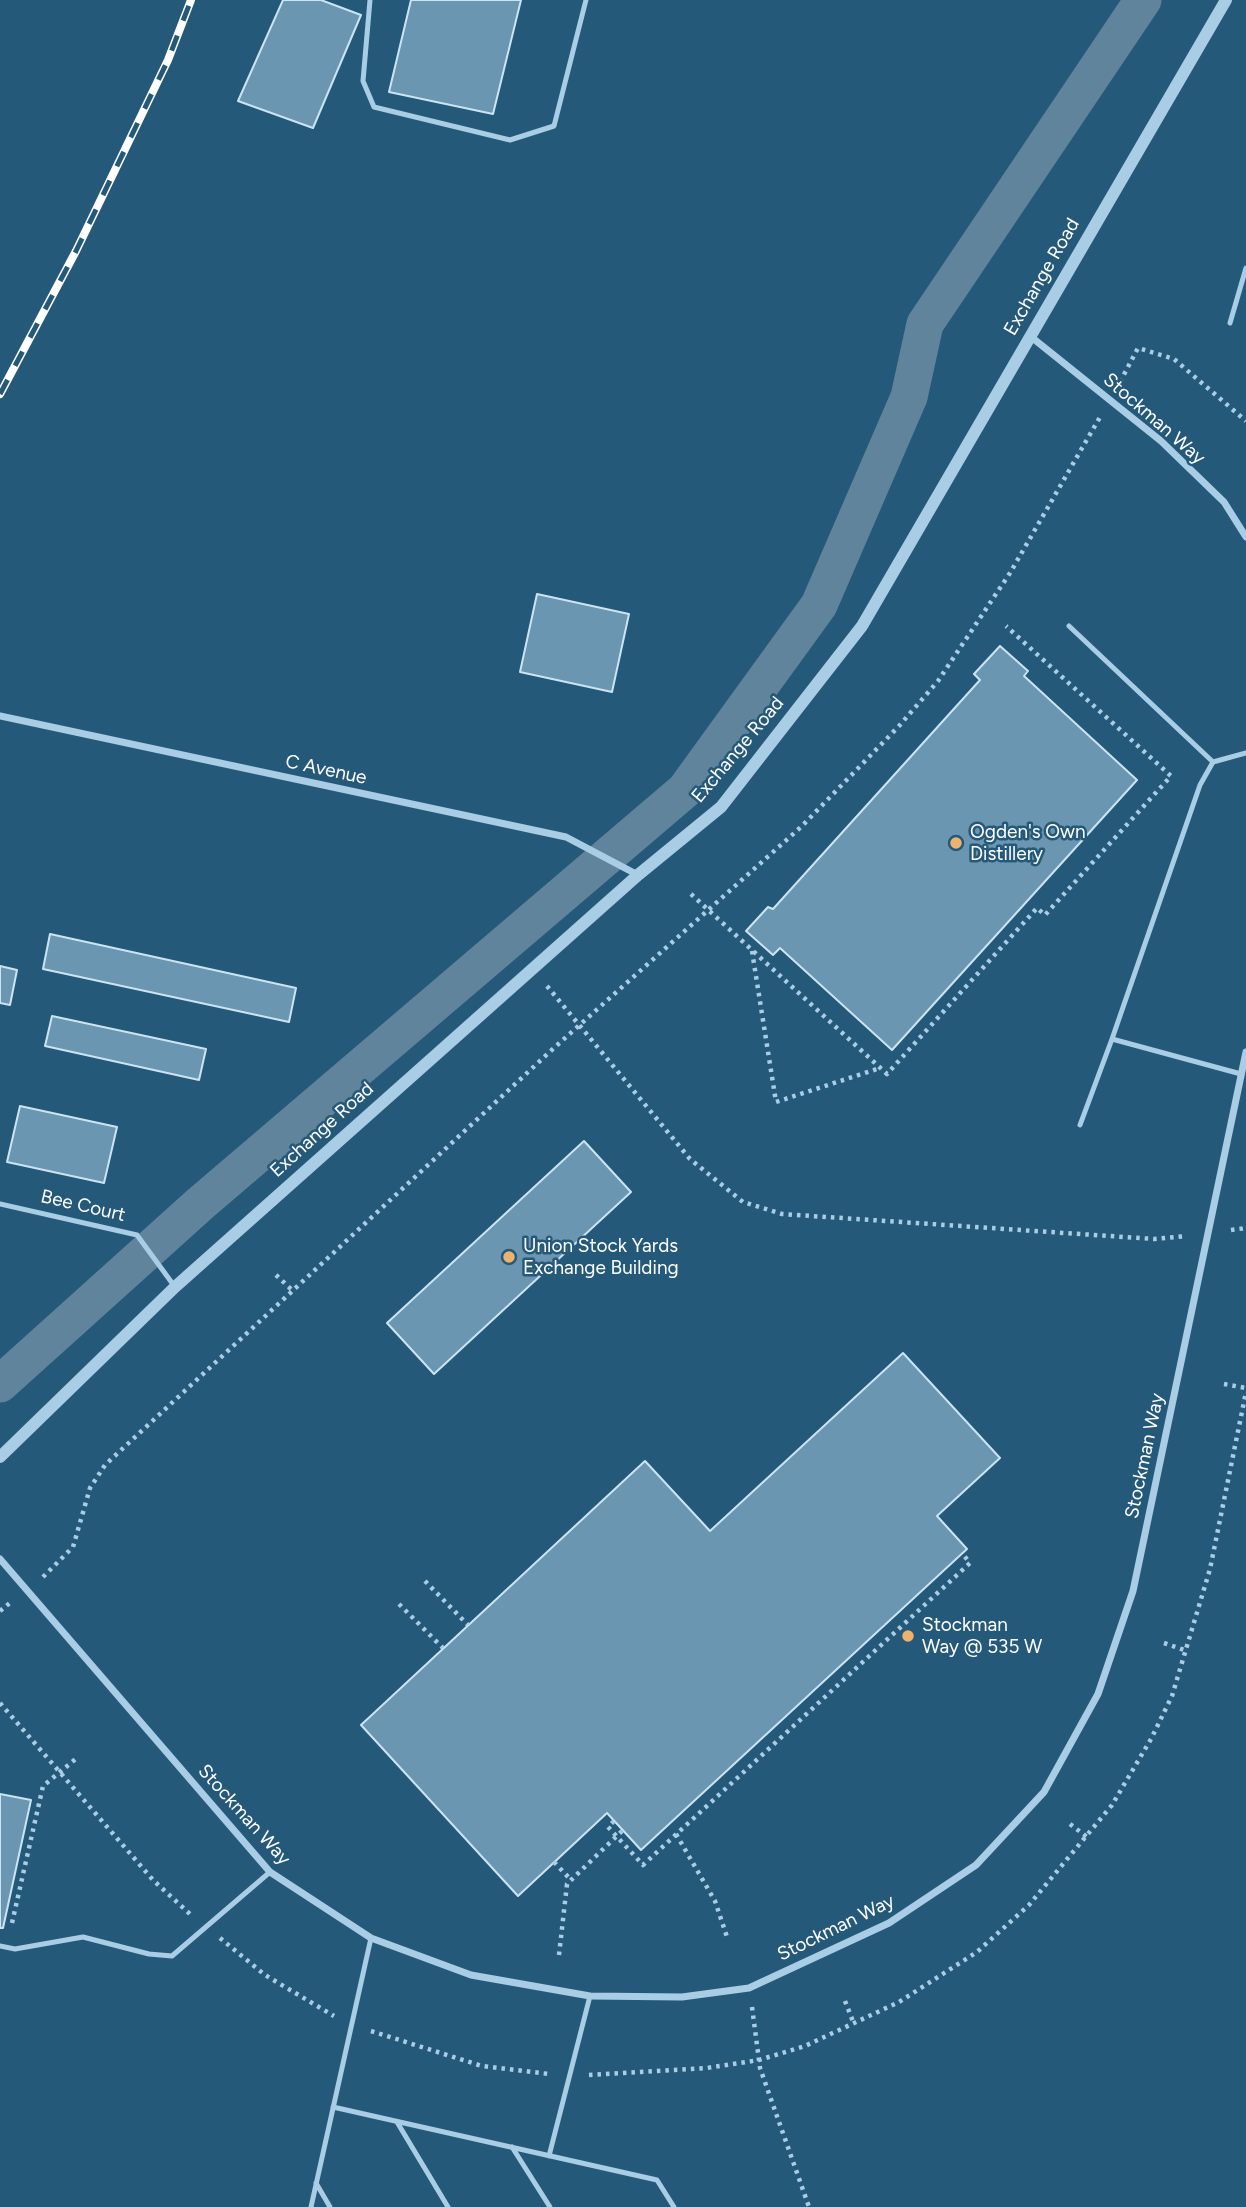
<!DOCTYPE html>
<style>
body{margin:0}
canvas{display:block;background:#25597a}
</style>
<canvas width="1246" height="2207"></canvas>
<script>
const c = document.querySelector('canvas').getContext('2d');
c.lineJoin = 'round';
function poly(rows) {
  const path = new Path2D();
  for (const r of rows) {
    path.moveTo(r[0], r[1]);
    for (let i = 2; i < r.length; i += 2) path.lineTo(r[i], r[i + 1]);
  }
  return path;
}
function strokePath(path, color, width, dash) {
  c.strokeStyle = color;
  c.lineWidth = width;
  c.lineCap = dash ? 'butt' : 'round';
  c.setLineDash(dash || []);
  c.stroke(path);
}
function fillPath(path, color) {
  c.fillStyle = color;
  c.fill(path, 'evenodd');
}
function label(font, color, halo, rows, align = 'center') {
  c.font = font + ' Figtree,sans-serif';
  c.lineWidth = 5;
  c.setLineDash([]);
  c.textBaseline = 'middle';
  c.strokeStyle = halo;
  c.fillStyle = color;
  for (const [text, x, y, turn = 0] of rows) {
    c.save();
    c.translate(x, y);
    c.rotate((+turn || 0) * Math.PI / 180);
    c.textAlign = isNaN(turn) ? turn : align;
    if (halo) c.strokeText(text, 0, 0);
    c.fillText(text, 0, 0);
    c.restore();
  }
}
strokePath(poly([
 [0,1384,201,1203,685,790,819,605,909,397,925,324,1143,0]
]), '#5f849c', 37);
const building = poly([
 [283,0,321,0,361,15,313,128,238,101,283,0],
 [411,0,521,0,493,114,389,92,411,0],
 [537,594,629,614,612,692,520,672,537,594],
 [1000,646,1028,671,1024,676,1137,780,892,1050,780,948,773,955,746,931,768,907,773,909,980,680,974,674,1000,646],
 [50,934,296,988,289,1022,43,969,50,934],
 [0,966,17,970,10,1005,0,1003,0,966],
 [52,1016,206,1049,199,1080,45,1046,52,1016],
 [20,1106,117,1127,104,1183,7,1162,20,1106],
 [584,1141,631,1192,434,1374,387,1323,584,1141],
 [903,1353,1000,1458,937,1516,967,1549,641,1850,607,1813,518,1896,361,1725,645,1461,710,1531,903,1353],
 [0,1794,31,1800,3,1928,0,1928,0,1794]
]);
fillPath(building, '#6a96b1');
strokePath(building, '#cbe4f3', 2);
strokePath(poly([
 [1120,382,1138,348,1174,359,1246,421],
 [691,894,887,1074,1037,908,1045,915,1171,776,1006,626],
 [752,951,776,1102,880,1068],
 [547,986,690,1159,743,1202,782,1214,1154,1239,1187,1236],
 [1231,1230,1246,1228],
 [276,1275,293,1291],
 [1224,1384,1246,1388],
 [43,1577,73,1547,90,1488,105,1465,555,1047,801,827,899,726,938,681,1010,573,1100,417],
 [425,1581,468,1625],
 [399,1604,443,1648],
 [0,1611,11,1602],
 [1164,1643,1187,1651],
 [0,1703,153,1880,191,1915],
 [614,1821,608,1827,643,1865,970,1563,962,1553],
 [1070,1824,1087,1837],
 [676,1834,715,1901,728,1940],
 [554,1862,571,1880],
 [12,1923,43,1786,78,1757],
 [220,1938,265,1975,334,2016],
 [559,1955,567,1884,623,1830],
 [845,2001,854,2024],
 [752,2007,760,2068,809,2207],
 [371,2031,482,2066,549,2074],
 [589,2075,707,2068,759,2060,805,2046,899,2002,977,1952,1029,1905,1112,1805,1151,1739,1172,1696,1210,1569,1246,1392]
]), '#a8cde4', 4.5, [3.5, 5]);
strokePath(poly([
 [370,0,363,81,374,107,510,140,554,126,586,0],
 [1230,323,1246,268],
 [1069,626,1213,762],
 [1241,1074,1112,1039,1200,785,1213,762,1246,753],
 [1080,1125,1112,1039],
 [0,1204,137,1235,175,1287],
 [0,1946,15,1949,83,1937,149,1954,172,1956,270,1872],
 [333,2107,657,2180,674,2207],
 [397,2122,448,2207],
 [512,2147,550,2207],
 [549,2156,590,1996],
 [316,2183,330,2207],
 [311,2207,371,1938]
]), '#a8cde4', 5);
strokePath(poly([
 [1030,336,1161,441,1224,502,1246,537],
 [0,716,566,837,638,875],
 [0,1559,270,1872,371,1938,471,1975,590,1996,682,1997,749,1988,889,1923,976,1865,1044,1792,1098,1694,1133,1591,1246,1052]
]), '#a8cde4', 7);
strokePath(poly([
 [0,1457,175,1287,638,875,721,807,862,626,1226,0]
]), '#a8cde4', 12);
const rail = poly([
 [0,394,76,251,168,60,191,0]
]);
strokePath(rail, '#fff', 8);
strokePath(rail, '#25597a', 5, [16]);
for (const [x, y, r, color] of [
 [956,843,7,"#edb26d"],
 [509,1257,7,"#edb26d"],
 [908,1636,7,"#edb26d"]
]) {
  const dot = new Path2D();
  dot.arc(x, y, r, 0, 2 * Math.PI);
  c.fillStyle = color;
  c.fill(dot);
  strokePath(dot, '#25597a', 2.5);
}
label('19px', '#fff', '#25597a', [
 ["Exchange Road",1042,277,-60],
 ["Stockman Way",1154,419,41],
 ["Exchange Road",738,750,-50],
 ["C Avenue",326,770,12],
 ["Exchange Road",322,1130,-42],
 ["Bee Court",83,1206,13],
 ["Stockman Way",1145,1456,-78],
 ["Stockman Way",244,1815,48],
 ["Stockman Way",836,1928,-26]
]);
label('19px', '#fff', '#25597a', [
 ["Ogden's Own",970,832],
 ["Distillery",970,854],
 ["Union Stock Yards",523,1246],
 ["Exchange Building",523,1268],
 ["Stockman",922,1625],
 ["Way @ 535 W",922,1647]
], 'left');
</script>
